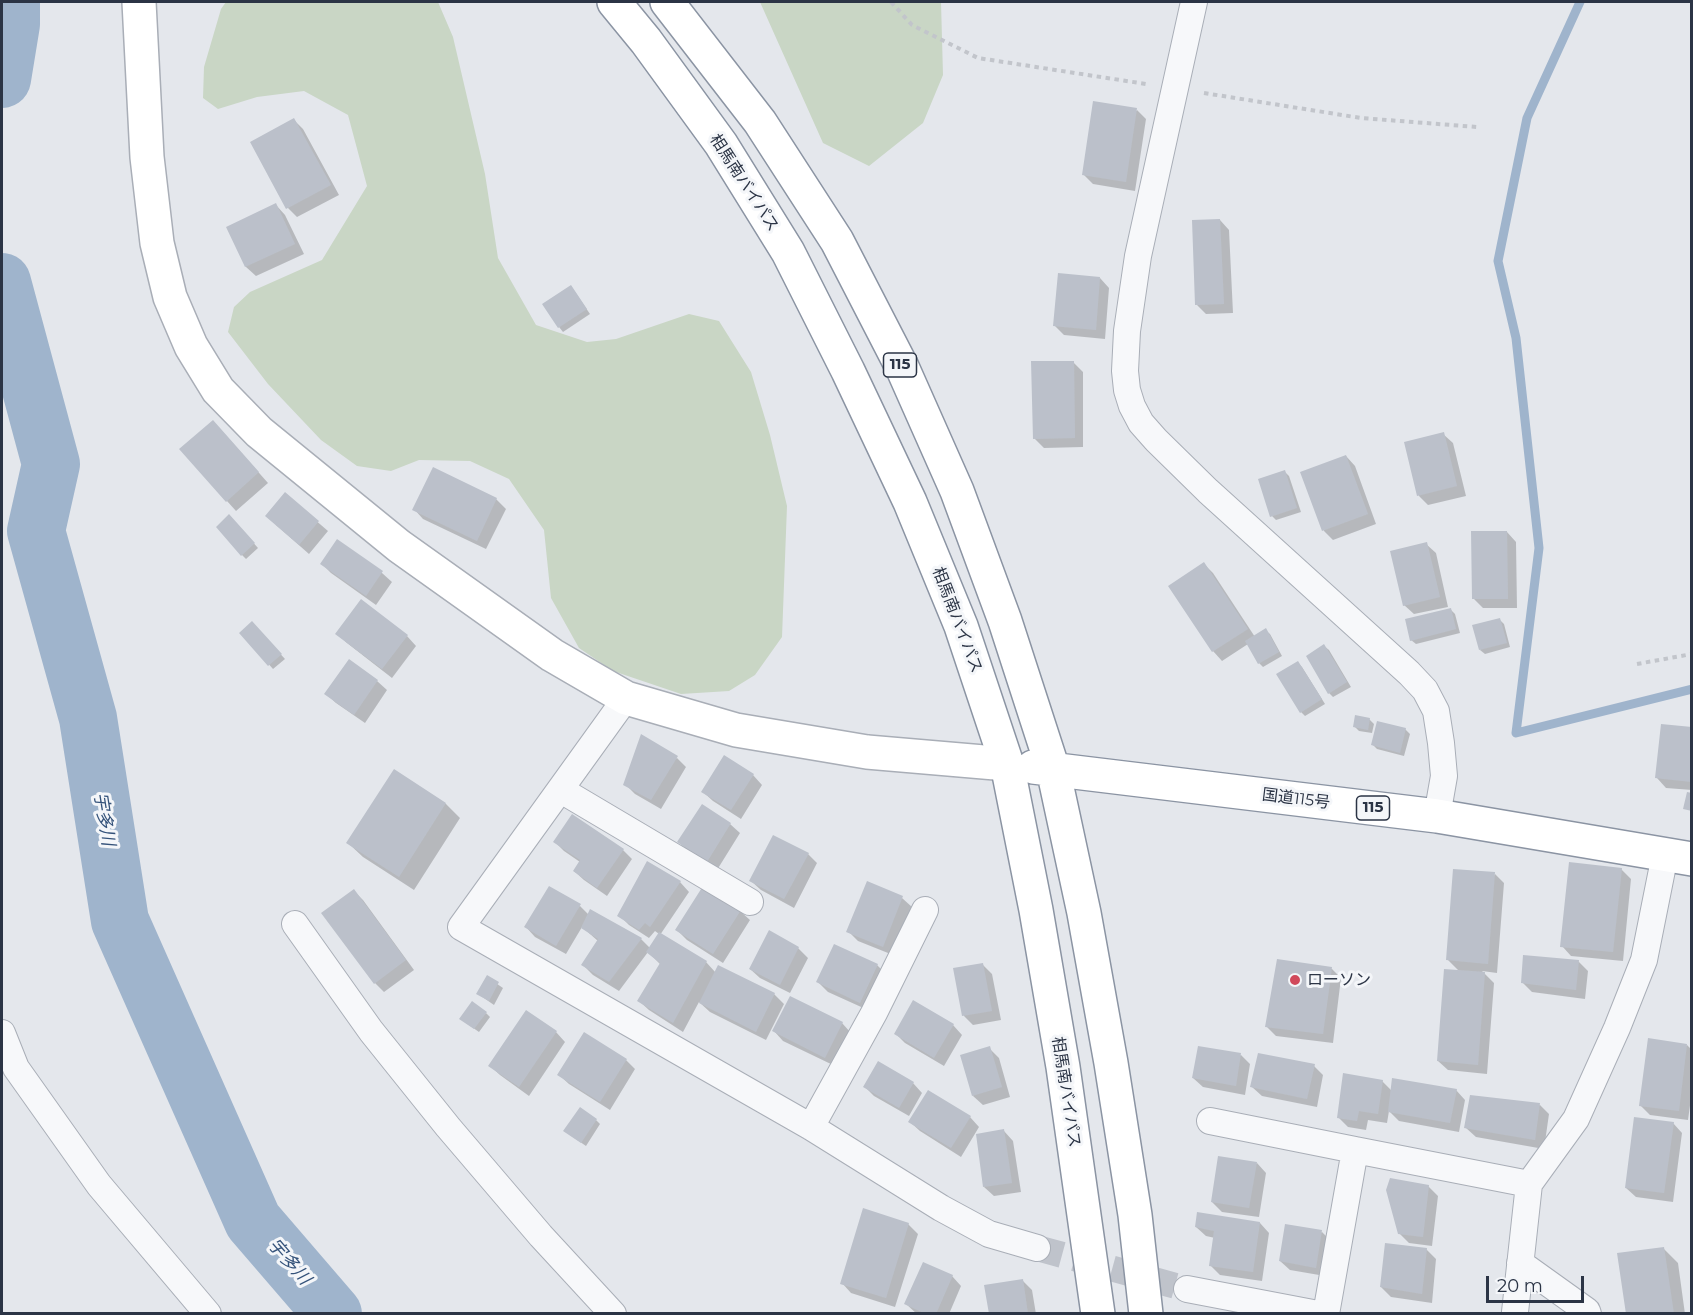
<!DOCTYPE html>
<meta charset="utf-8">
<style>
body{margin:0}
#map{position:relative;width:1693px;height:1315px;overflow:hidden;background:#e4e7ec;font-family:Montserrat,sans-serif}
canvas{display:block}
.frame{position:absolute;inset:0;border:3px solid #2b3445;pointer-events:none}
.scale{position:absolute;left:1486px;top:1276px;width:98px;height:27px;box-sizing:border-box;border:3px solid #2b3445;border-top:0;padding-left:8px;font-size:18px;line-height:21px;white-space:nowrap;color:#2b3445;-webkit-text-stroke:4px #f4f6f9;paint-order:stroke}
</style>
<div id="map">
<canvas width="1693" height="1315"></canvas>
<div class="frame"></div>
<div class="scale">20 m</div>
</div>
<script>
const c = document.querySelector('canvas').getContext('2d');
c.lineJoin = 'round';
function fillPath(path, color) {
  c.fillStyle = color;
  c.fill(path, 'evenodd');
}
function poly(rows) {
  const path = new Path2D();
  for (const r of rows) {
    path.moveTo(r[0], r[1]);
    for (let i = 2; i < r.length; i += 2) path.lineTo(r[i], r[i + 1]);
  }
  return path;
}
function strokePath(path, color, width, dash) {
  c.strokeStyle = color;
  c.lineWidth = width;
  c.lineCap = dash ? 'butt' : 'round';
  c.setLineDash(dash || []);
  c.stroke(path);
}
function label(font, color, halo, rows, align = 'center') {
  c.font = font + ' Montserrat,"Noto Sans JP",sans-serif';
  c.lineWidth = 6;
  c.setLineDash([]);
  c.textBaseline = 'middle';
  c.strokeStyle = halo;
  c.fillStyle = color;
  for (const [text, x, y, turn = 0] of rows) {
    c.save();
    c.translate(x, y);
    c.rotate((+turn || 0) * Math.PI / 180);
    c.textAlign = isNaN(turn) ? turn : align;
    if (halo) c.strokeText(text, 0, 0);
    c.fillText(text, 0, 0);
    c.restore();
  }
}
fillPath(poly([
 [226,2,438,2,453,37,485,174,498,258,536,325,587,342,616,339,689,314,719,321,751,372,770,435,787,506,782,637,755,675,729,691,681,694,613,671,579,648,551,598,544,530,509,479,470,461,419,460,391,471,357,466,321,440,268,384,228,332,234,307,250,292,322,260,367,186,348,115,304,91,257,97,218,109,203,98,204,67,221,9],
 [760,2,941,2,943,75,923,123,869,166,823,143]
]), '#c9d6c5');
fillPath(poly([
 [1137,110,1146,119,1135,191,1093,184,1084,175],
 [293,119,303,129,339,195,297,217,288,208],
 [276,205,285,215,304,254,256,276,246,267,228,227],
 [1220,220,1229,230,1233,313,1206,314,1197,305],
 [1100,278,1109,288,1105,339,1064,335,1054,325],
 [571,286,590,314,563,332,559,327],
 [1073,362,1083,372,1083,447,1044,448,1034,438],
 [222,431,268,483,236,511,181,450],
 [1443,434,1453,443,1466,496,1428,505,1419,496,1406,443],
 [1346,456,1355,466,1376,524,1333,540,1324,531,1302,472],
 [1284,471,1289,476,1301,512,1276,520,1272,516],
 [285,494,328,531,309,554,276,525],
 [496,499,506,509,486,549,423,519,414,509],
 [234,521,258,548,246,559,242,555],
 [1507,532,1516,542,1517,608,1483,608,1474,599],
 [337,541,382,573,392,582,376,605,331,573,322,564],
 [1426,544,1436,553,1448,607,1414,614,1404,605],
 [1204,564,1213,573,1255,637,1265,630,1270,634,1282,656,1263,667,1259,663,1248,644,1222,661,1213,651],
 [1451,610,1455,614,1460,633,1416,644,1411,640],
 [1499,619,1504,624,1510,647,1485,654,1480,650],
 [252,623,285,659,273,669,241,633],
 [337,634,407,636,416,646,392,678,347,643],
 [1324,646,1329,650,1351,687,1333,697,1329,693],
 [1298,663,1302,667,1325,704,1305,716,1301,712],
 [377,681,387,690,365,723,336,703,326,694],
 [1369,719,1374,724,1372,733,1359,731,1355,727],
 [1692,728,1692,790,1666,788,1657,778],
 [1405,729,1410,734,1404,756,1377,749,1373,745],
 [677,758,686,767,661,809,635,794,625,784],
 [394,771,446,804,460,818,414,890,363,857,348,843],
 [753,775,762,785,741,819,713,801,703,792],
 [730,824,740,833,717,870,689,852,679,842],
 [555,842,623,850,632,859,607,896,584,880,574,871,580,862,564,851],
 [808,854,817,863,794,908,761,890,751,881],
 [1621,869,1631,879,1623,961,1571,956,1562,946],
 [1495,874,1504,883,1497,973,1482,971,1494,983,1487,1074,1448,1070,1438,1061,1460,972,1448,960],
 [680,882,689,892,660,935,706,962,716,973,719,967,774,994,784,1004,766,1040,710,1012,699,1002,683,1032,649,1010,639,1001,661,965,648,952,619,991,593,975,583,965,598,941,582,927,566,954,535,937,526,927,580,906,589,915,641,939,650,948,659,934,655,931,649,938,629,925,619,915],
 [354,891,363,900,414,970,384,992,375,983],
 [902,898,912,907,893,955,858,941,848,931],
 [740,911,750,920,723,963,687,940,677,930],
 [798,948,808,958,790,993,760,978,750,969],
 [1278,961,1332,969,1341,978,1333,1043,1276,1036,1267,1027],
 [1578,961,1588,971,1585,999,1532,992,1522,982],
 [982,964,992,974,1001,1020,973,1025,964,1016,955,969],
 [877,965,887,975,870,1011,828,992,818,982],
 [487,977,503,988,494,1005,478,994],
 [486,1013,490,1017,479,1032,466,1023],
 [842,1023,851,1033,835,1066,783,1041,774,1031],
 [953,1025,962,1035,944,1066,905,1043,896,1034],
 [556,1032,565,1042,529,1096,500,1075,490,1066],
 [1687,1045,1692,1050,1692,1091,1688,1120,1650,1115,1640,1105],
 [989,1048,999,1058,1010,1097,983,1105,973,1096],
 [1241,1055,1250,1064,1245,1095,1203,1087,1193,1078],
 [626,1060,635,1069,610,1110,569,1084,559,1075],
 [1314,1066,1323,1075,1317,1107,1262,1096,1252,1087],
 [1382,1081,1392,1091,1456,1090,1465,1100,1459,1132,1399,1121,1389,1111,1387,1123,1368,1120,1366,1130,1348,1127,1338,1117],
 [913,1083,922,1093,909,1116,874,1096,865,1087],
 [1540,1105,1549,1114,1544,1149,1476,1137,1466,1128],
 [970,1117,979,1127,961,1157,920,1131,910,1122],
 [596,1120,600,1124,586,1146,570,1135],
 [1673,1123,1682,1133,1673,1202,1636,1197,1626,1188],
 [1004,1131,1013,1141,1021,1192,994,1196,984,1187],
 [1257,1163,1266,1173,1259,1217,1222,1212,1212,1202],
 [1428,1186,1438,1196,1432,1246,1409,1243,1399,1233],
 [1260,1223,1269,1233,1262,1281,1220,1275,1210,1265,1215,1238,1206,1236,1196,1227],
 [908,1224,918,1234,895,1307,851,1293,842,1283],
 [1322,1232,1331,1241,1325,1276,1290,1270,1280,1261],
 [1663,1248,1678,1263,1685,1314,1627,1314],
 [1426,1249,1436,1259,1432,1303,1391,1297,1381,1287],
 [952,1276,961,1286,949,1314,917,1314,906,1304],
 [1023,1281,1032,1290,1036,1314,990,1314]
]), '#0003');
strokePath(poly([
 [1580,2,1527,118,1498,261,1516,338,1539,548,1516,733,1692,689]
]), '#9fb4cc', 9);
strokePath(poly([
 [2,79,11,24,11,2],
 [2,282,51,464,36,531,88,718,120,921,253,1221,333,1314]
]), '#9fb4cc', 58);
fillPath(poly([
 [1093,101,1137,108,1126,182,1082,175],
 [294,118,331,185,286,209,250,142],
 [276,203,295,244,245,267,226,227],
 [1220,219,1224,304,1195,305,1192,220],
 [1058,273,1100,277,1096,330,1053,326],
 [571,285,587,309,558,328,542,304],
 [1031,361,1074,361,1075,438,1033,439],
 [213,420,259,472,226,502,179,449],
 [1444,432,1457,486,1417,496,1404,442],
 [1346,455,1368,514,1322,531,1300,472],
 [433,467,497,498,477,541,412,510],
 [1285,470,1297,508,1270,517,1258,479],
 [285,492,319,521,299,545,265,516],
 [229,514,255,543,241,556,216,527],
 [1471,531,1507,531,1508,599,1472,599],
 [337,539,383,571,366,596,320,564],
 [1427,542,1440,597,1403,606,1390,551],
 [1204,562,1248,629,1212,652,1168,586],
 [361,599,408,635,382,669,335,634],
 [1451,608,1456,629,1410,641,1405,619],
 [1500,618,1507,643,1479,650,1472,625],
 [252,621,282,654,268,666,239,633],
 [1266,628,1279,652,1258,664,1245,641],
 [1324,644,1347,682,1328,694,1306,656],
 [349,659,378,680,354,715,324,694],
 [1298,661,1322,699,1300,713,1276,674],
 [1355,715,1370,718,1368,730,1353,727],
 [1377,721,1406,728,1400,753,1371,745],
 [1661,724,1692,727,1692,782,1655,778],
 [641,734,678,756,651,800,623,785],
 [724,755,754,774,731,810,701,792],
 [394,769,446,803,399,877,346,843],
 [1687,792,1692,793,1692,811,1683,809],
 [702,804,731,823,707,862,677,842],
 [572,814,624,849,597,888,573,871,580,860,553,842],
 [773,835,809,853,784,899,749,881],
 [647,861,681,881,650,927,645,923,639,930,617,916],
 [1569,862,1622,868,1613,952,1560,947],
 [1453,869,1495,872,1488,964,1446,960],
 [867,881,903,896,883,947,846,932],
 [549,886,581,904,556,946,524,927],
 [703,886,741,910,713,954,675,930],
 [354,889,406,960,374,984,321,913],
 [590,909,642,938,609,982,581,965,598,939,581,928],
 [769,930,799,947,780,985,749,969],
 [659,932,707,961,673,1023,637,1001,660,963,646,952],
 [834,944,878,964,860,1003,816,982],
 [1523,955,1579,960,1576,990,1521,983],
 [1277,959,1332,967,1323,1034,1265,1027],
 [983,963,992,1011,962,1016,953,968],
 [718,965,775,993,756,1032,699,1003],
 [1444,969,1485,972,1478,1065,1437,1061],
 [487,975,499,982,489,1001,476,994],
 [790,996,843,1022,825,1058,772,1031],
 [913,1000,954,1024,934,1058,894,1034],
 [472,1001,487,1012,474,1029,459,1019],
 [526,1010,557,1031,519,1087,488,1066],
 [584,1032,627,1059,600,1102,557,1075],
 [1648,1038,1687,1044,1679,1111,1639,1106],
 [990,1046,1002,1087,972,1096,960,1055],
 [1198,1046,1241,1053,1236,1086,1192,1078],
 [1258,1053,1315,1064,1307,1099,1250,1087],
 [878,1061,914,1082,899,1108,863,1087],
 [1343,1073,1383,1080,1378,1114,1359,1111,1357,1121,1337,1118],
 [1392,1078,1457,1089,1450,1123,1388,1112],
 [928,1090,971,1116,951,1148,908,1122],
 [1470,1095,1540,1103,1535,1140,1464,1128],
 [580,1107,597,1119,581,1143,563,1131],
 [1634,1117,1674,1122,1664,1193,1625,1188],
 [1004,1129,1012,1183,983,1187,976,1134],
 [1218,1156,1257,1162,1249,1208,1211,1202],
 [1390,1178,1429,1185,1423,1237,1398,1234,1386,1190],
 [863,1208,909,1223,886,1298,840,1284],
 [1197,1212,1260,1222,1253,1272,1209,1266,1214,1231,1195,1227],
 [1285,1224,1322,1230,1316,1268,1279,1261],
 [1385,1243,1427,1248,1422,1294,1380,1287],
 [1664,1247,1674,1314,1626,1314,1617,1253],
 [923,1262,953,1275,936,1314,926,1314,904,1304],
 [1023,1279,1028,1314,989,1314,984,1285]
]), '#bbc0ca');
strokePath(poly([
 [1037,1248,1187,1289]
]), '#bfc3cb', 26, [26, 13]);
const street = poly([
 [1194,2,1138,256,1127,331,1125,371,1127,390,1132,406,1141,423,1156,440,1208,491,1409,673,1425,690,1436,711,1441,743,1444,776,1437,816],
 [626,698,461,927,811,1127,941,1208,989,1234,1037,1248],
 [561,790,750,902],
 [295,924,371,1031,448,1127,541,1236,613,1314],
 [2,1033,16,1068,99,1185,208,1314],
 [1210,1121,1355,1150],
 [811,1127,874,1013,925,910],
 [1520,1263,1587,1311,1588,1314],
 [1187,1289,1318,1314],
 [1515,1312,1529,1184],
 [1326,1314,1355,1150,1529,1184,1576,1119,1617,1028,1644,960,1665,855]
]);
const secondary = poly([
 [139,2,147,157,157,243,170,297,191,346,218,390,259,432,399,546,552,655,626,698,736,730,867,752,1007,764]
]);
const highway = poly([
 [614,2,646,41,721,144,788,252,848,371,910,502,961,626,1007,764,1036,910,1063,1067,1098,1314],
 [667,2,760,122,837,241,902,367,957,491,1005,621,1053,769,1084,913,1111,1063,1135,1215,1146,1314],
 [1033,767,1437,816,1692,859]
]);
strokePath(street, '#a9aeb7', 28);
strokePath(secondary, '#a9aeb7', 36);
strokePath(highway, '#8b94a3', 36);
strokePath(poly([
 [891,2,912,25,978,58,1146,84],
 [1204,93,1361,118,1477,127],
 [1637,664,1692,654]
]), '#c2c5cb', 4, [4.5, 4.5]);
strokePath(street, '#f7f8fa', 26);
strokePath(secondary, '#fff', 33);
strokePath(highway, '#fff', 33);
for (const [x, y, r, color] of [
 [1295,980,6,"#d1495b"]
]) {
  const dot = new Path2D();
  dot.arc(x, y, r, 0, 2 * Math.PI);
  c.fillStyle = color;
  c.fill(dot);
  strokePath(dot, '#f4f6f9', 2);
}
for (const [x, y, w] of [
 [900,365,33],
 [1373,808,33]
]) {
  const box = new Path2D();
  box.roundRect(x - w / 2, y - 12, w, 24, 4.5);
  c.fillStyle = '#f4f6f9';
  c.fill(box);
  strokePath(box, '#2b3445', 1.5);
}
label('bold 15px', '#2b3445', null, [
 ["115",900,365],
 ["115",1373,808]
]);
label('16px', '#2b3445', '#f4f6f9', [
 ["相馬南バイパス",744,183,57],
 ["相馬南バイパス",957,620,69],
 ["国道115号",1296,799,7],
 ["相馬南バイパス",1066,1092,81]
]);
label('16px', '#2b3445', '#f4f6f9', [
 ["ローソン",1307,980]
], 'left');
label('italic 18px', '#34527a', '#f4f6f9', [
 ["宇多川",104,819,81],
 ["宇多川",289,1262,49]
]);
</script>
